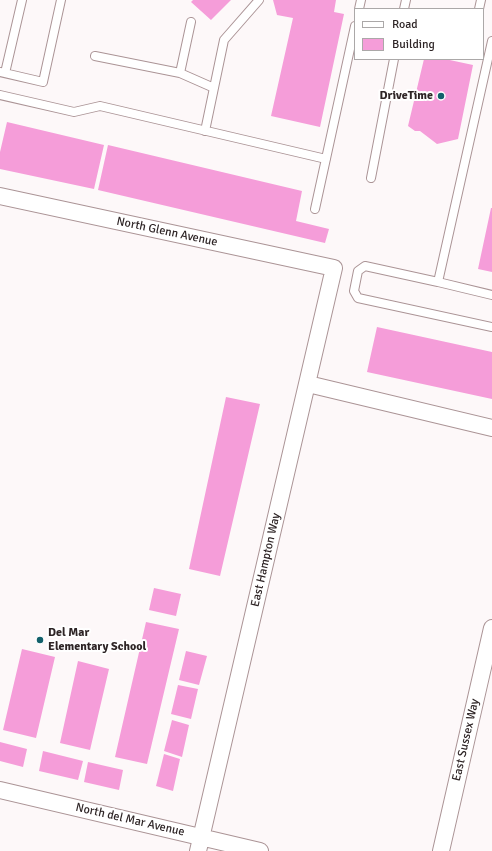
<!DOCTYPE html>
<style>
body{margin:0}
#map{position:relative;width:492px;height:851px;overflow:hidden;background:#fdf8f9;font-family:Signika,sans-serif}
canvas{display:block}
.legend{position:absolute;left:354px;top:8px;width:130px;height:52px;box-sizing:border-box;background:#fff;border:1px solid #aba8a8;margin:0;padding:5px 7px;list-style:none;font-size:12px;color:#2e2526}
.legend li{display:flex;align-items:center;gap:8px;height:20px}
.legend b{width:20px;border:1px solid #aba8a8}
</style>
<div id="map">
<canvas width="492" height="851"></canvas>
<ul class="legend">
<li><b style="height:5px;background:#fff"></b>Road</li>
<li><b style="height:11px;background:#f59dd9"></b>Building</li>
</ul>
</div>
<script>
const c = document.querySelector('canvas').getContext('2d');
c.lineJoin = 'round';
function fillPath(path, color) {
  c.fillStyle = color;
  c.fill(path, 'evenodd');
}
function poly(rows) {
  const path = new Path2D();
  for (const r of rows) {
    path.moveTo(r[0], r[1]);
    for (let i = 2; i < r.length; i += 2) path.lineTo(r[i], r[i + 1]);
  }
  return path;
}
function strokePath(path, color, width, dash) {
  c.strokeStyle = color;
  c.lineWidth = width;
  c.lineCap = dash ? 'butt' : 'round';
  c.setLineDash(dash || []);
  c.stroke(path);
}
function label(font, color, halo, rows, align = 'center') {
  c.font = font + ' Signika,sans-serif';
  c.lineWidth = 4;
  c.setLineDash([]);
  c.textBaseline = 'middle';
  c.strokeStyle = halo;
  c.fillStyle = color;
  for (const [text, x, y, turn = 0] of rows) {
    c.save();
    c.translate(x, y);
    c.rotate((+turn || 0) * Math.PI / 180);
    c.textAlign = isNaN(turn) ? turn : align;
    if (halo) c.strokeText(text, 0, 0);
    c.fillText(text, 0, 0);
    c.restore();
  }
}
fillPath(poly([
 [193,0,231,0,211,20,191,2],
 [273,0,336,0,334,12,344,14,320,127,271,116,293,18,277,15],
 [424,59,445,59,473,65,458,139,437,144,420,131,415,131,408,126],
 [7,122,104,145,94,189,0,169,0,152],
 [108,145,302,191,296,221,329,229,325,243,98,190],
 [491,208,492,208,492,272,478,269],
 [377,327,492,352,492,399,367,372],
 [226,397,260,404,220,576,189,569],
 [154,588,181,594,176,616,149,610],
 [146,622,179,629,147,764,115,757],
 [22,649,55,657,36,738,3,730],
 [186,651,207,656,199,685,179,680],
 [78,661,109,669,90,750,60,743],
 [178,685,198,689,191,719,171,714],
 [172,720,189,725,182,757,164,751],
 [0,742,27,749,23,767,0,761],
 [43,751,83,761,78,780,39,771],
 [164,754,180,759,173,791,156,786],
 [88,762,123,770,119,790,84,782]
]), '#f59dd9');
const lane = poly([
 [359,9,361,0],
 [404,9,406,0],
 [479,9,481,0],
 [492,41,438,282,365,266,358,271,354,291,358,298,492,327],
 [95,56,180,73,214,88],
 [0,72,43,82,61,0],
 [5,73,22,0],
 [180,73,191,22],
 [0,95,74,112,100,106,326,159],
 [205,131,224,40,259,0],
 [371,178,394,59],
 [315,209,355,26],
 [438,282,492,295]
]);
const street = poly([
 [0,196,334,268,198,851],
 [308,384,492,428],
 [0,790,260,851],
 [441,851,492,628]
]);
strokePath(lane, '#ab9496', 10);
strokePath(street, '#ab9496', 18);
strokePath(lane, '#fff', 8);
strokePath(street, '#fff', 16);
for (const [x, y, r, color] of [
 [441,96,4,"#12606b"],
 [40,640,4,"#12606b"]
]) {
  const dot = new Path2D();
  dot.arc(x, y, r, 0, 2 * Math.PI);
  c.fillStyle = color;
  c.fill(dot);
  strokePath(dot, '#fff', 1.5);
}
label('bold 12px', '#2e2526', '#fff', [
 ["DriveTime",433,96],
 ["Del Mar",48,633,"left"],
 ["Elementary School",48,647,"left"]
], 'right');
label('12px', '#2e2526', '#fff', [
 ["North Glenn Avenue",167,232,12],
 ["East Hampton Way",266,560,-77],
 ["East Sussex Way",466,740,-77],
 ["North del Mar Avenue",130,820,13]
]);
</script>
